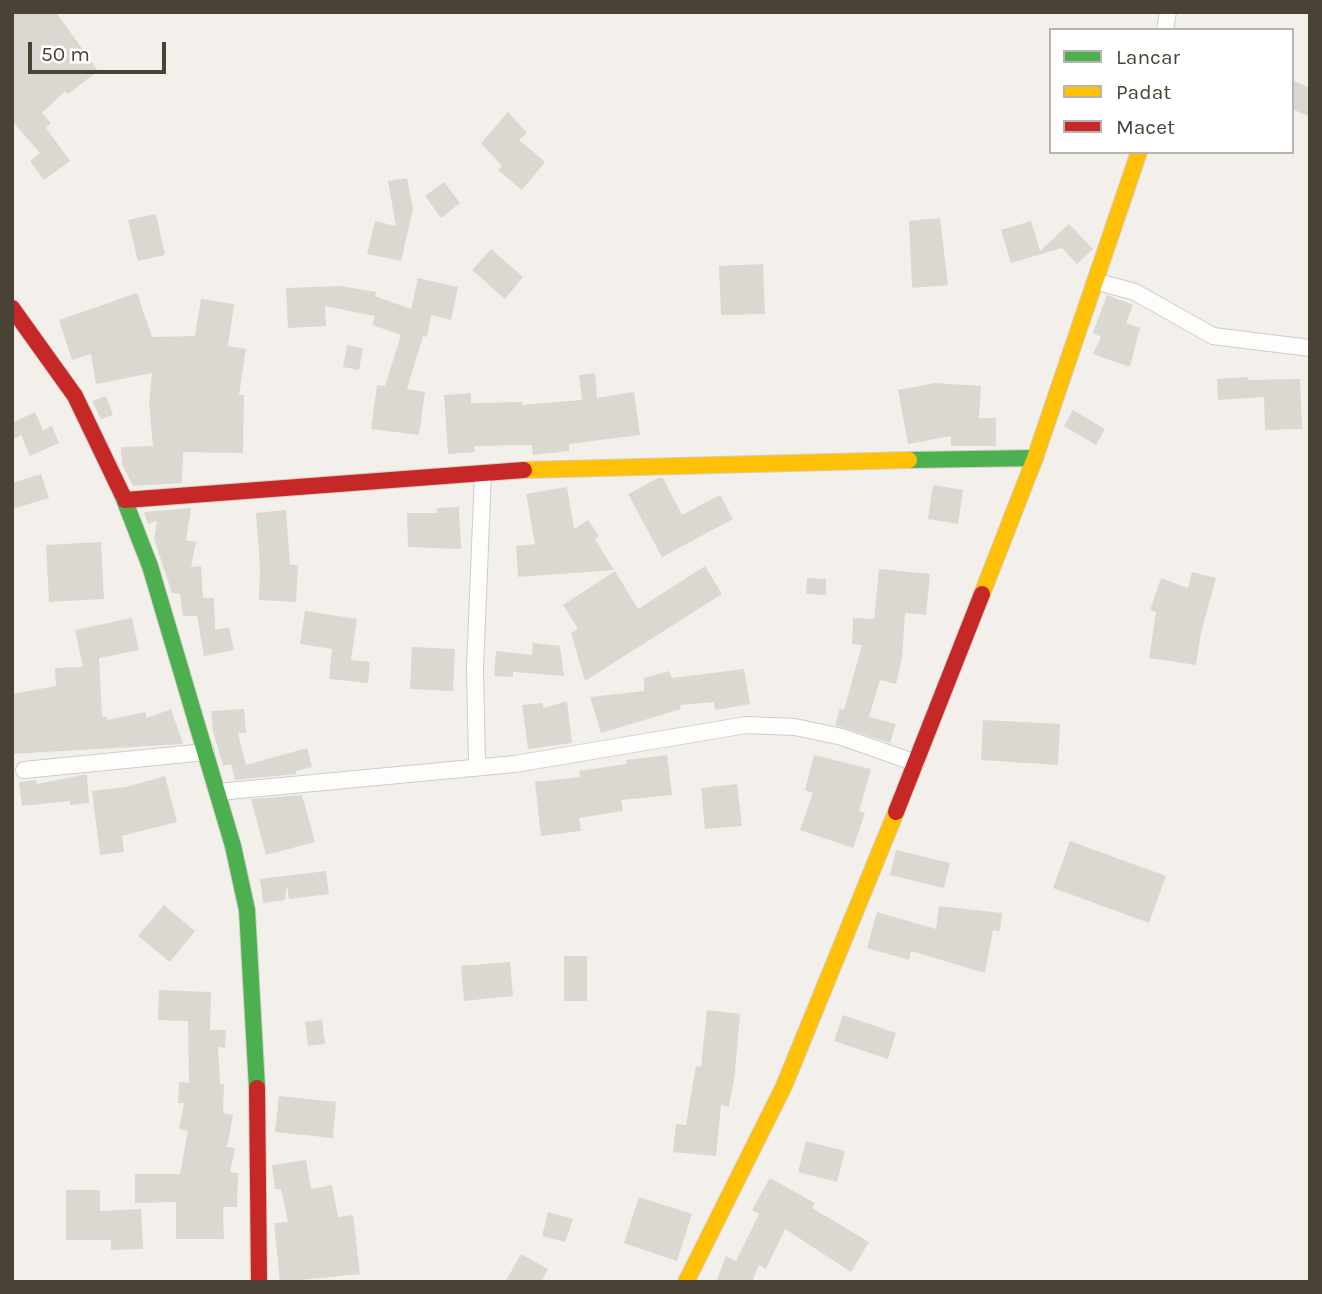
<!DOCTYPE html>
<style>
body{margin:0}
#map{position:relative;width:1322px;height:1294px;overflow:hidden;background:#f3f0ec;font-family:Karla,sans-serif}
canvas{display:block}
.frame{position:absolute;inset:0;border:14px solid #4b4236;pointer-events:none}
.legend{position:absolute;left:1049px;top:28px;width:245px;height:126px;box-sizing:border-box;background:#fff;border:2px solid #b7b3af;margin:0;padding:9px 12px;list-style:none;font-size:21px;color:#4b4236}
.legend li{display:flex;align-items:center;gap:14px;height:35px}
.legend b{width:35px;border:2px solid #b7b3af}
.scale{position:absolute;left:28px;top:42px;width:138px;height:32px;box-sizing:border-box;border:4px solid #4b4236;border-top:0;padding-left:9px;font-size:21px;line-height:24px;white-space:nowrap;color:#4b4236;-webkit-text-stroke:5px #fff;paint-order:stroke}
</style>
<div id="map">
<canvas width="1322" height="1294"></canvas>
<div class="frame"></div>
<ul class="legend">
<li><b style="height:9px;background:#4caf50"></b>Lancar</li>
<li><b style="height:9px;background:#ffc107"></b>Padat</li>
<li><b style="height:9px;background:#c62828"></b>Macet</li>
</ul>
<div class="scale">50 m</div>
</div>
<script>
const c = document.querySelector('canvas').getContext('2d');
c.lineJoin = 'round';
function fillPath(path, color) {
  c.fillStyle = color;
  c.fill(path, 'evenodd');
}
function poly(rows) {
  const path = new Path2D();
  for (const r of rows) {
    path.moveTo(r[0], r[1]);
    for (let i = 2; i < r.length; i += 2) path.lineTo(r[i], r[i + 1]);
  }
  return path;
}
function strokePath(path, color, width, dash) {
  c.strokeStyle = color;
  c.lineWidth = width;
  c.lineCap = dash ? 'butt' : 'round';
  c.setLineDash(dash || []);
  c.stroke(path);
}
fillPath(poly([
 [12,12,56,12,98,71,68,94,65,91,42,113,51,123,46,128,70,161,44,180,30,161,40,153,12,121],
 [1292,80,1310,88,1310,117,1292,109],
 [508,112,527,133,519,140,545,162,522,190,498,170,502,166,481,143],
 [407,178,413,209,401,261,367,254,375,221,396,226,388,181],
 [444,182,460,203,441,218,425,196],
 [156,214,165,255,138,261,128,220],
 [940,218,948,285,912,288,909,221],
 [1031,221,1040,251,1069,224,1093,249,1077,264,1062,248,1011,263,1001,230],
 [491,249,523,277,505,299,472,270],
 [763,264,765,314,721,315,719,266],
 [418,278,458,287,451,320,431,315,427,337,423,336,407,389,425,392,419,435,371,429,377,385,385,386,401,335,372,325,375,316,325,306,326,326,288,328,286,288,341,286,376,292,375,296,411,309],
 [137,293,152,337,195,336,201,299,234,304,228,346,246,349,239,395,244,395,243,453,183,452,182,483,133,486,122,464,121,447,153,446,149,403,152,373,96,384,91,354,72,360,59,320],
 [1107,295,1133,305,1126,323,1140,328,1130,367,1093,354,1101,337,1093,333],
 [347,345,363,348,359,370,343,367],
 [595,373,597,398,634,392,640,435,569,444,569,451,533,455,532,445,474,446,475,452,448,454,444,395,471,393,471,403,522,402,522,405,582,400,579,375],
 [1248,377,1248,380,1300,379,1302,429,1265,430,1264,397,1218,400,1217,379],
 [935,383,981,386,979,418,996,418,996,446,951,446,951,436,908,444,898,390],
 [106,396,113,415,101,419,92,401],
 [1073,410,1105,429,1096,445,1064,426],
 [35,412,43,430,52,426,59,443,30,456,21,435,12,440,12,423],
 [41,474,49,498,12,509,12,483],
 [658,478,663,478,682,515,720,495,733,519,662,557,628,494],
 [933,485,963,490,958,524,928,519],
 [567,487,574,529,588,520,599,536,595,539,614,570,518,577,516,546,535,544,526,494],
 [459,507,461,549,408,547,407,513,437,513,437,508],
 [191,508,186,540,196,542,191,567,201,566,203,598,214,598,215,630,229,627,234,650,204,656,197,616,183,616,180,594,172,593,154,539,157,521,148,524,144,512],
 [286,510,290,565,298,565,296,602,259,600,260,567,256,513],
 [101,542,104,599,49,602,46,545],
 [705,566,722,594,585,681,571,633,578,629,563,605,615,571,638,609],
 [879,569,930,574,926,615,905,613,902,658,896,684,880,680,869,717,896,724,890,743,835,725,840,708,844,710,862,645,852,644,853,618,874,619],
 [1192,572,1216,578,1201,633,1196,665,1149,658,1156,612,1150,610,1161,578,1188,588],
 [807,578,826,579,826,595,806,594],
 [305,611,357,619,351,660,370,662,368,683,329,679,332,649,300,644],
 [132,618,139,650,99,658,102,717,107,717,107,720,145,712,147,718,171,709,183,744,12,754,12,694,56,686,55,668,83,667,75,630],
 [533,643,560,646,564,676,513,672,513,677,494,676,496,651,532,655],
 [412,647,455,649,453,691,410,689],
 [744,669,750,704,715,710,714,702,680,705,681,709,601,733,590,697,644,691,644,678,669,671,672,678],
 [567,701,572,743,528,749,522,705,542,703,544,708],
 [244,709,246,733,238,733,246,765,307,748,312,767,296,771,296,774,235,780,231,764,223,766,213,731,211,711],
 [983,720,1060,724,1058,765,981,760],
 [667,755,672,795,621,800,623,811,579,818,581,831,541,836,535,782,580,777,579,771,627,764,626,760],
 [814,755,871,769,859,811,865,813,853,848,800,830,813,793,805,790],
 [87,774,89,803,70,805,70,801,22,806,19,782,36,780,37,784],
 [165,776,177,822,122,836,124,852,100,855,92,791,126,787],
 [737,784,742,826,705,829,701,788],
 [302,795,315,842,266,855,251,799],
 [1070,841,1166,876,1149,923,1053,888],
 [896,850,950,863,944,888,890,875],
 [326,871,329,894,289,899,287,885,285,900,263,903,260,879],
 [164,905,195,931,170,962,138,936],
 [939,906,1002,913,1000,931,993,930,985,973,911,951,909,960,867,948,877,912,936,929],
 [564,956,587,956,587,1001,564,1001],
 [510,962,513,996,464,1001,461,966],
 [159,990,211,992,210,1030,226,1030,225,1048,218,1047,220,1084,224,1084,223,1113,233,1115,227,1147,235,1148,230,1172,238,1173,237,1207,223,1207,224,1239,176,1239,176,1202,135,1203,135,1174,180,1174,188,1131,179,1129,184,1103,178,1103,179,1082,189,1083,188,1021,158,1020],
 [707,1010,740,1014,735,1073,729,1107,721,1105,716,1156,673,1152,676,1124,686,1125,696,1066,701,1067],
 [843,1015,896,1033,888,1059,834,1041],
 [322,1020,325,1044,308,1046,305,1022],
 [279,1096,336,1102,333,1138,275,1132],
 [806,1141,845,1151,837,1182,798,1172],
 [306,1160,311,1189,332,1185,338,1217,353,1215,360,1274,280,1282,274,1223,288,1222,281,1189,275,1189,272,1165],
 [770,1178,815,1203,812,1208,869,1242,851,1272,785,1229,766,1269,759,1265,752,1282,716,1282,726,1256,736,1261,759,1214,752,1210],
 [66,1190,100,1190,100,1211,141,1209,143,1249,111,1250,111,1240,66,1240],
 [639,1197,692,1214,677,1261,624,1243],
 [548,1212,573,1219,565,1242,542,1236],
 [521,1254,548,1269,541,1282,505,1282]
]), '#dbd8d2');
const street = poly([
 [1165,30,1168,12],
 [1098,282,1135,292,1213,336,1310,348],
 [477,765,475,668,483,473],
 [24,770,206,752],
 [218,792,515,764,746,725,795,727,842,737,916,763]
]);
const fast = poly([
 [909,460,1035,458],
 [122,494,150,566,233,846,247,910,257,1088]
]);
const slow = poly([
 [524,470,909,460],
 [982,594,1035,458,1139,152],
 [686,1282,784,1086,896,812]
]);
const jam = poly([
 [12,308,75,396,122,494],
 [125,500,524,470],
 [896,812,982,594],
 [257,1088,259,1282]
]);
strokePath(street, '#d0ccc8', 18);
strokePath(fast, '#d5cfc3', 18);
strokePath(slow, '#d5cfc3', 18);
strokePath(jam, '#d5cfc3', 18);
strokePath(street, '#fdfdfc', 16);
strokePath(fast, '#4caf50', 16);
strokePath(slow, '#ffc107', 16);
strokePath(jam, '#c62828', 16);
</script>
